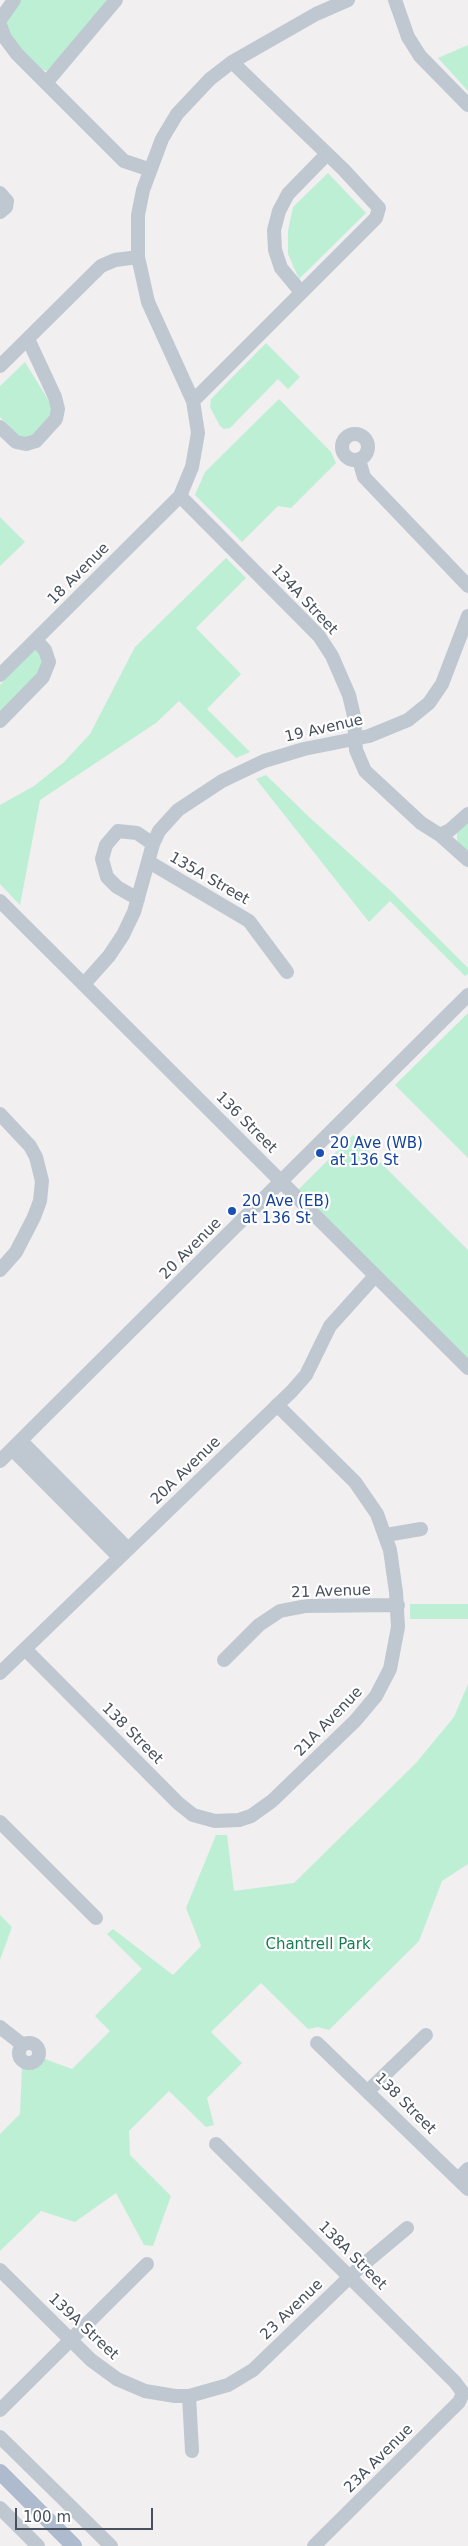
<!DOCTYPE html>
<style>
body{margin:0}
#map{position:relative;width:468px;height:2546px;overflow:hidden;background:#f1efef;font-family:"DejaVu Sans",sans-serif}
canvas{display:block}
.scale{position:absolute;left:15px;top:2508px;width:138px;height:22px;box-sizing:border-box;border:2px solid #47505c;border-top:0;padding-left:6px;font-size:15px;line-height:18px;white-space:nowrap;color:#47505c;-webkit-text-stroke:4px #fff;paint-order:stroke}
</style>
<div id="map">
<canvas width="468" height="2546"></canvas>
<div class="scale">100 m</div>
</div>
<script>
const c = document.querySelector('canvas').getContext('2d');
c.lineJoin = 'round';
function fillPath(path, color) {
  c.fillStyle = color;
  c.fill(path, 'evenodd');
}
function poly(rows) {
  const path = new Path2D();
  for (const r of rows) {
    if (r.length === 3) {
      path.moveTo(r[0] + r[2], r[1]);
      path.arc(r[0], r[1], r[2], 0, 2 * Math.PI);
      continue;
    }
    path.moveTo(r[0], r[1]);
    for (let i = 2; i < r.length; i += 2) path.lineTo(r[i], r[i + 1]);
  }
  return path;
}
function strokePath(path, color, width, dash) {
  c.strokeStyle = color;
  c.lineWidth = width;
  c.lineCap = dash ? 'butt' : 'round';
  c.setLineDash(dash || []);
  c.stroke(path);
}
function label(font, color, halo, rows, align = 'center') {
  c.font = font + ' "DejaVu Sans",sans-serif';
  c.lineWidth = 4.5;
  c.setLineDash([]);
  c.textBaseline = 'middle';
  c.strokeStyle = halo;
  c.fillStyle = color;
  for (const [text, x, y, turn = 0] of rows) {
    c.save();
    c.translate(x, y);
    c.rotate((+turn || 0) * Math.PI / 180);
    c.textAlign = isNaN(turn) ? turn : align;
    if (halo) c.strokeText(text, 0, 0);
    c.fillText(text, 0, 0);
    c.restore();
  }
}
fillPath(poly([
 [21,0,111,0,52,67,46,71,41,69,9,37,4,22],
 [468,45,468,91,438,58],
 [328,173,366,213,299,279,288,254,288,231,293,207],
 [266,343,300,377,288,389,278,379,230,428,224,429,220,426,210,407,211,399],
 [25,362,52,406,52,415,33,437,20,439,0,417,0,386],
 [279,399,331,452,336,463,291,508,278,506,242,542,195,495,205,472],
 [0,517,25,542,0,566],
 [226,558,246,578,196,628,241,674,207,709,250,752,236,758,179,701,156,723,40,800,20,905,0,884,0,805,34,786,64,762,90,734,135,647],
 [36,647,41,657,42,667,36,675,0,713,0,685],
 [266,775,308,816,392,892,468,968,468,974,465,976,390,901,369,922,256,779],
 [468,819,468,854,459,846,457,839,457,833],
 [468,1013,468,1158,395,1085],
 [353,1135,468,1250,468,1365,296,1192],
 [410,1604,468,1604,468,1619,410,1619],
 [468,1684,468,1864,442,1881,419,1941,329,2030,318,2027,308,2029,261,1983,211,2032,242,2063,207,2098,214,2125,206,2127,169,2091,129,2131,130,2155,171,2196,153,2246,144,2245,116,2193,75,2222,41,2211,0,2251,0,2134,20,2114,22,2067,33,2066,42,2058,72,2069,110,2031,95,2016,142,1969,107,1934,113,1929,173,1975,201,1946,186,1908,216,1835,227,1835,234,1891,294,1883,416,1763,454,1717],
 [0,1915,12,1927,0,1960]
]), '#bdefd5');
strokePath(poly([
 [395,0,408,37,420,56,468,105],
 [0,20,14,0],
 [0,25,5,38,17,54,124,161,148,169],
 [46,83,116,0],
 [0,193,7,201,6,207,0,212],
 [301,292,281,268,275,250,274,230,279,211,288,194,327,154],
 [0,366,101,266,115,260,138,257],
 [193,401,376,218,379,208,344,170,232,62],
 [0,427,16,442,26,444,36,441,56,419,58,409,55,397,28,339],
 [355,447,13],
 [359,460,364,477,468,586],
 [180,496,319,636,332,656,349,695,354,716,356,750,365,771,421,823,440,835],
 [0,675,180,496,192,467,198,433,193,401,148,302,138,257,138,215,143,190,162,139,177,114,210,79,232,62,316,14,348,0],
 [0,721,43,677,49,662,45,650,36,640],
 [468,814,450,830,440,835,468,860],
 [149,862,249,921,287,972],
 [138,899,117,887,107,877,102,859,106,845,118,831,137,833,153,844],
 [0,901,468,1368],
 [84,984,109,956,123,935,134,912,153,844,159,831,178,810,222,781,264,761,304,749,369,736,408,720,429,703,442,684,468,616],
 [0,1114,30,1146,36,1157,42,1181,40,1201,34,1217,16,1252,0,1270],
 [21,1441,128,1549],
 [12,1449,119,1557],
 [0,1461,468,995],
 [386,1535,421,1529],
 [25,1649,178,1803,193,1815,215,1821,239,1820,251,1816,272,1801,355,1721,376,1696,390,1669,398,1627,396,1592,390,1550,377,1514,355,1482,277,1405],
 [224,1660,259,1625,280,1611,306,1606,398,1605],
 [0,1673,292,1391,306,1375,330,1326,375,1276],
 [0,1822,96,1918],
 [0,2027,23,2045],
 [317,2043,468,2189],
 [29,2053,10],
 [368,2091,426,2035],
 [216,2144,455,2382,463,2393,459,2402,314,2546],
 [458,2179,468,2169],
 [0,2270,91,2360,117,2379,145,2391,175,2396,189,2396,228,2385,253,2370,358,2269,407,2228],
 [189,2396,192,2451],
 [0,2410,147,2264],
 [0,2437,111,2546],
 [0,2508,38,2546]
]), '#bfc8d1', 14);
strokePath(poly([
 [0,2472,74,2546]
]), '#aebbce', 16);
for (const [x, y, r, color] of [
 [320,1153,5,"#1a4fb4"],
 [232,1211,5,"#1a4fb4"]
]) {
  const dot = new Path2D();
  dot.arc(x, y, r, 0, 2 * Math.PI);
  c.fillStyle = color;
  c.fill(dot);
  strokePath(dot, '#fff', 2);
}
label('15px', '#47505c', '#fff', [
 ["18 Avenue",79,574,-45],
 ["134A Street",304,600,47],
 ["19 Avenue",324,729,-13],
 ["135A Street",209,879,30],
 ["136 Street",246,1123,45],
 ["20 Avenue",191,1249,-45],
 ["20A Avenue",186,1471,-44],
 ["21 Avenue",331,1592,-2],
 ["21A Avenue",329,1722,-46],
 ["138 Street",132,1734,45],
 ["138 Street",405,2104,45],
 ["138A Street",352,2256,45],
 ["23 Avenue",292,2310,-44],
 ["139A Street",83,2327,43],
 ["23A Avenue",379,2459,-45]
]);
label('15px', '#164399', '#fff', [
 ["20 Ave (WB)",330,1144],
 ["at 136 St",330,1161],
 ["20 Ave (EB)",242,1202],
 ["at 136 St",242,1219]
], 'left');
label('15px', '#177e54', '#fff', [
 ["Chantrell Park",318,1945]
]);
</script>
